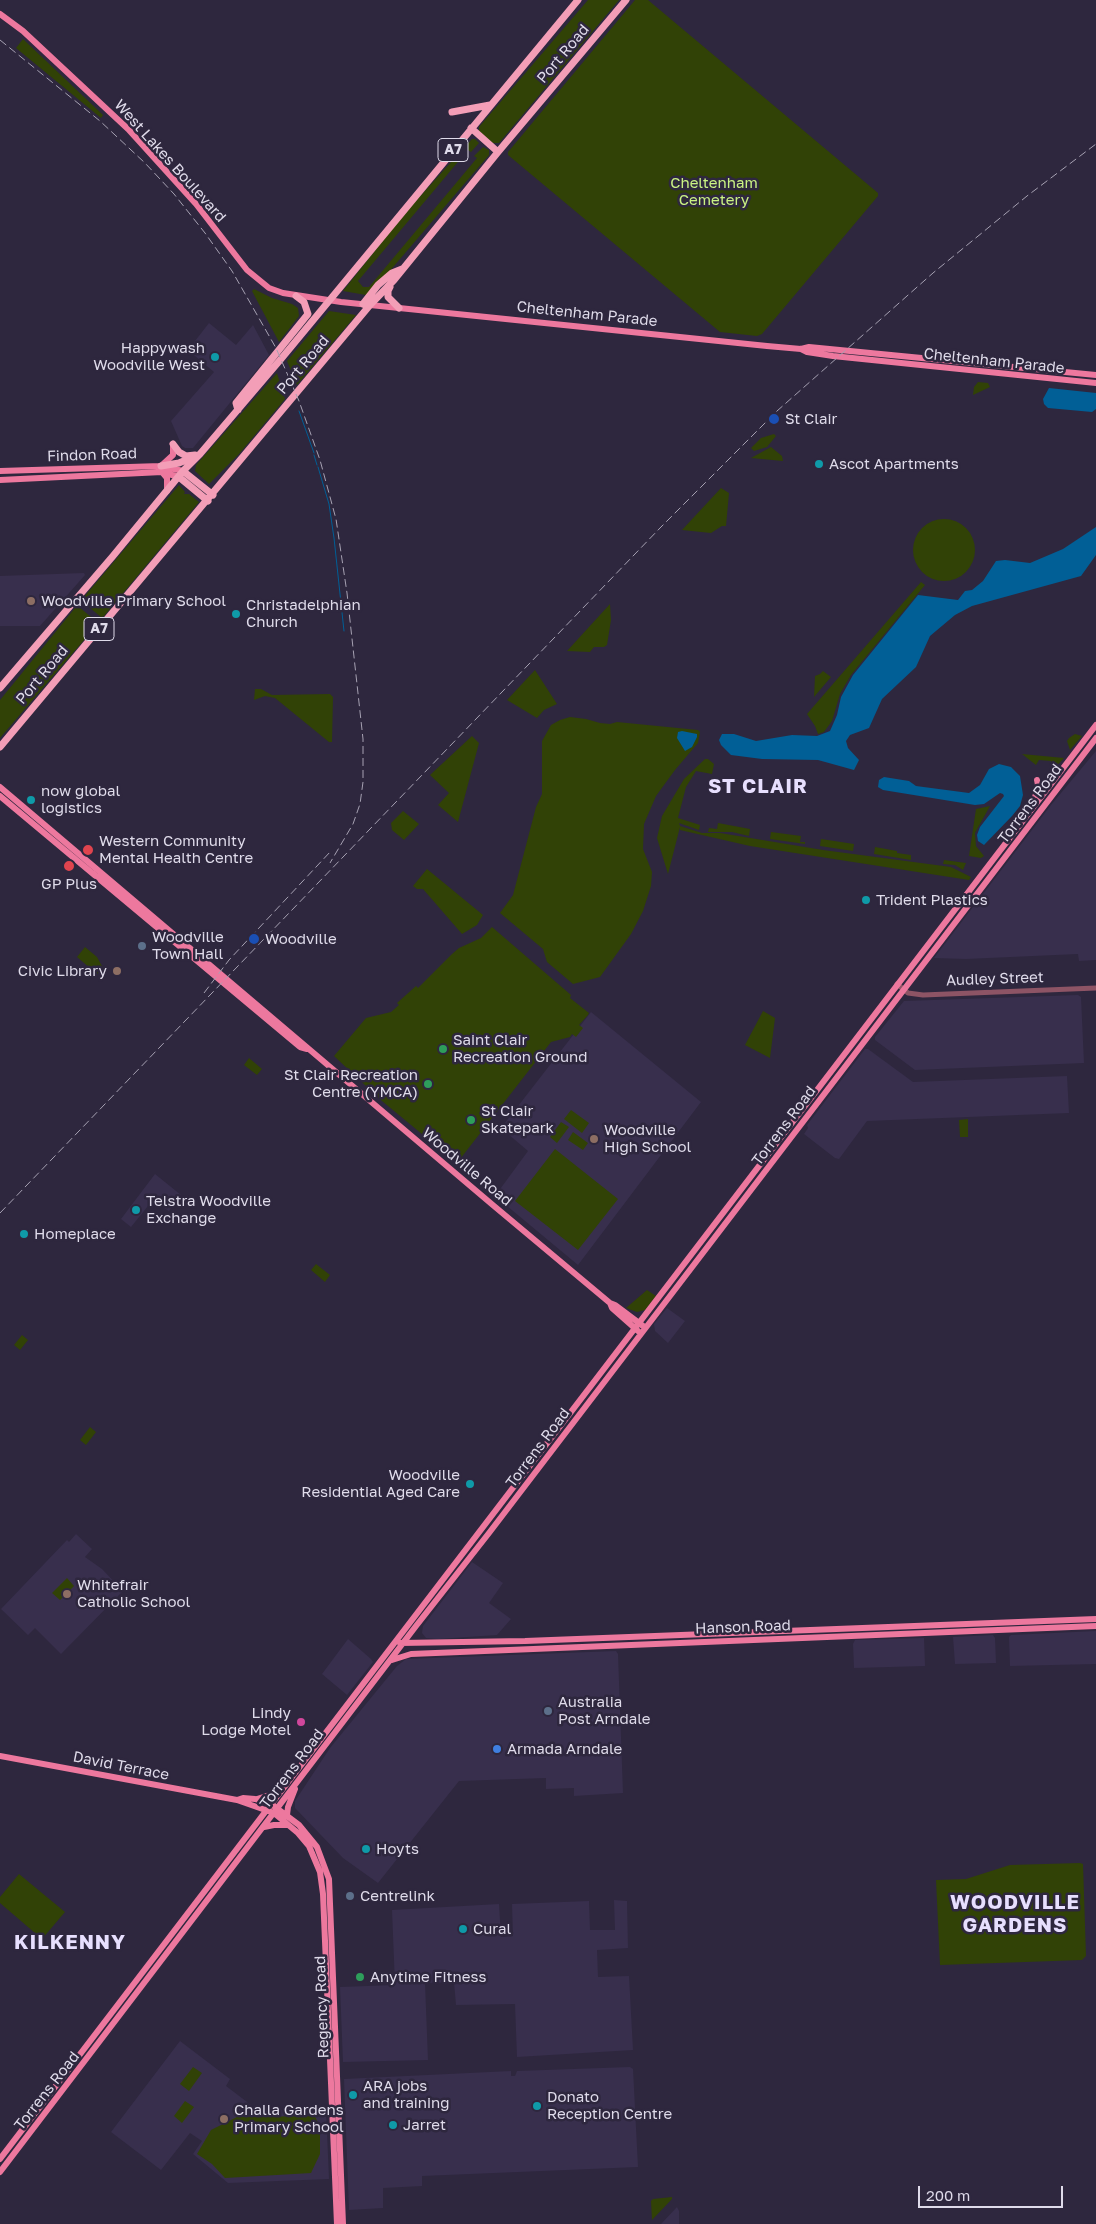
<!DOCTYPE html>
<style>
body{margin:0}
#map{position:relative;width:1096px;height:2224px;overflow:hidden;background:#2e273e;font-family:"Golos Text",sans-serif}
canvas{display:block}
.scale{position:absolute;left:918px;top:2186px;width:145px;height:22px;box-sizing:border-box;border:2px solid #dfdbea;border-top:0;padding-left:6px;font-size:15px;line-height:18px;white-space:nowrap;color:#dfdbea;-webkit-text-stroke:4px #2e273e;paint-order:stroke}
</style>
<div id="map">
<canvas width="1096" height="2224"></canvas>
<div class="scale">200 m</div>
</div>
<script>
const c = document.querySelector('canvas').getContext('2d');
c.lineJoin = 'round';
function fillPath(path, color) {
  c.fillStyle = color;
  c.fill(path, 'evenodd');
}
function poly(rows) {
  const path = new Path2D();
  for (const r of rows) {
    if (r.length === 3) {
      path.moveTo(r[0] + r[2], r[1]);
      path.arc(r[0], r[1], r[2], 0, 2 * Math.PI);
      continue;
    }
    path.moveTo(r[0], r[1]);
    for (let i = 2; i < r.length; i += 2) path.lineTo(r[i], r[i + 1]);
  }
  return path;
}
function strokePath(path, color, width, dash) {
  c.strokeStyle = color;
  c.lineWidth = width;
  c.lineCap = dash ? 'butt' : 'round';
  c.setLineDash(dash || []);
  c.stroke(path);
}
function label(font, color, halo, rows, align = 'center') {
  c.font = font + ' "Golos Text",sans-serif';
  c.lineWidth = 5;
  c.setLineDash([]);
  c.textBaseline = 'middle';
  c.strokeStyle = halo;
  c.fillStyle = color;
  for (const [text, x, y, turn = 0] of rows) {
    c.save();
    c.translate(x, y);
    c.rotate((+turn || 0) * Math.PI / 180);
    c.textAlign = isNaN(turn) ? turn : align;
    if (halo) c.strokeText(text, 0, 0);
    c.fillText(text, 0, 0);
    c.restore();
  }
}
fillPath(poly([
 [209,323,236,345,253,325,269,355,193,448,185,448,182,446,171,421,214,372,188,350],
 [84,573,85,575,40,626,0,626,0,576],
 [1096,751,1096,960,1079,961,1078,954,966,959,934,958,1051,805],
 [1078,995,1081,997,1084,1063,915,1070,875,1040,875,1037,904,1001],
 [591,1012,701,1102,578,1265,495,1196,528,1151,501,1128],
 [865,1049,868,1049,913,1082,1067,1076,1069,1113,867,1121,839,1159,835,1158,804,1134,808,1128,807,1125],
 [155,1174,181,1195,169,1211,152,1201,131,1227,121,1219],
 [667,1308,685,1321,668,1343,655,1331,654,1324],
 [76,1534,92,1549,85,1557,102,1569,123,1591,61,1654,35,1628,28,1635,1,1609,67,1540,69,1542],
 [472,1562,503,1583,489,1603,511,1619,497,1635,438,1639,426,1638,422,1633,423,1626],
 [1096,1631,1096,1664,1010,1666,1009,1637,1011,1635],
 [993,1635,995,1638,996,1663,955,1664,953,1637],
 [924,1638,925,1666,854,1668,853,1644,855,1640],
 [348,1639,371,1659,373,1662,347,1695,322,1674],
 [616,1651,618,1654,623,1793,574,1796,574,1788,546,1789,546,1778,459,1781,378,1883,343,1858,295,1808,295,1801,330,1748,397,1666,406,1659],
 [614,1900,627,1901,628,1948,597,1950,598,1977,629,1976,633,2050,517,2057,515,2004,456,2005,454,1982,425,1983,428,2060,343,2062,340,1987,395,1985,392,1910,499,1904,501,1937,513,1936,512,1904,589,1901,590,1930,615,1930],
 [180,2041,230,2079,226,2086,259,2111,326,2108,329,2179,228,2183,193,2154,202,2141,190,2133,161,2170,111,2132],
 [630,2067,633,2069,638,2167,422,2176,422,2186,383,2188,383,2208,349,2210,344,2079,511,2071,511,2076,515,2076,517,2071],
 [677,2207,679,2211,679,2224,661,2224]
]), '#382f4d');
fillPath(poly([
 [588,0,619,0,499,143,493,143,479,132,479,127],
 [635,0,648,0,878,193,878,196,762,334,757,336,720,332,508,155,508,152],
 [23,39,103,115,101,118,16,48],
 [472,139,475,139,479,143,471,152,468,150,358,281,363,287,369,287,477,158,474,156,483,147,489,150,489,155,388,273,366,295,343,291,405,213],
 [254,289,272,298,292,304,298,308,299,316,279,342,252,291],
 [329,311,356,315,297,385,287,361],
 [277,373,285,399,239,454,209,484,195,471,196,465],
 [978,382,988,383,990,387,973,395,974,387],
 [774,434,776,436,767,447,754,451,751,448,761,438],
 [771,447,782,456,783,461,751,458],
 [179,485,185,492,184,494,189,494,199,502,104,616,101,617,84,603,84,597],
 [721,488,729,493,726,526,722,526,711,533,682,530],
 [944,550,31],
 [921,582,925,585,851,675,840,694,832,721,824,732,818,734,815,726,807,714],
 [610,604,611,620,607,645,604,647,594,647,590,652,567,651],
 [79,607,96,621,96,626,0,738,0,700,75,608],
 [535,670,557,704,544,710,537,718,507,700],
 [823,671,831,677,814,697,815,676,820,674],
 [255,689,261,689,272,695,330,694,333,697,332,742,329,742,275,698,265,696,254,700],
 [570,717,586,719,600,723,610,724,617,722,698,730,700,732,698,743,675,770,656,796,644,824,643,849,652,872,651,886,643,911,631,934,600,977,573,984,547,962,543,949,500,913,513,895,536,807,542,794,542,741,551,725,560,720],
 [1075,734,1082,736,1070,750,1067,741,1069,738],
 [472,736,479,743,458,822,438,805,449,793,430,775],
 [1022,754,1064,758,1053,770,1051,761,1039,760,1036,765],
 [705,759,708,759,714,764,712,774,696,771,686,787,678,818,700,825,699,830,679,823,680,826,702,833,720,833,823,850,951,867,971,877,969,880,750,846,680,830,680,827,668,874,657,838,662,816,684,779],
 [990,806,975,833,976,846,984,856,981,858,969,856,976,809],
 [403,811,419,824,404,840,392,830,391,823],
 [718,823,750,829,749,836,732,832,708,832,709,828,717,829],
 [771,832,801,836,800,842,805,842,805,844,770,839],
 [821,839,854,844,853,851,820,846],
 [875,847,897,851,897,853,911,855,911,860,874,854],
 [944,860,966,863,963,870,955,865,943,864],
 [427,869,483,915,477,925,462,934,423,889,417,889,413,886],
 [492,927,571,995,570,998,589,1013,588,1015,579,1025,583,1028,576,1037,572,1034,570,1037,551,1042,457,1163,382,1101,334,1056,366,1018,391,1012,399,1005,397,1003,416,986,418,988,452,954,459,948,481,938],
 [85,947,97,957,103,968,97,974,77,957],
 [763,1011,775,1018,770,1058,745,1045],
 [249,1058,262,1069,257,1075,244,1065],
 [571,1110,589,1123,582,1133,564,1119],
 [968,1119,968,1137,960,1137,959,1120],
 [561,1122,569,1127,557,1143,550,1137],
 [573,1132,588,1143,583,1150,568,1140],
 [555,1149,618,1199,578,1250,515,1201],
 [316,1264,330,1275,325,1282,311,1270],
 [647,1290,656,1296,645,1310,637,1312,626,1308],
 [22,1335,28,1340,20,1350,14,1345],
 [90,1427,96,1432,86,1445,80,1440],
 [67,1578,74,1586,60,1600,52,1593],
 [1080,1863,1083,1864,1086,1956,1082,1960,940,1965,936,1880,966,1879,1010,1865],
 [19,1874,65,1912,42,1939,0,1903,0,1897],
 [193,2067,202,2073,189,2091,180,2084],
 [185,2101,194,2107,182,2123,174,2116],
 [315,2116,320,2128,320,2154,311,2173,225,2178,212,2164,197,2154,211,2130,237,2117],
 [672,2197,672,2199,652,2220,651,2201,653,2199]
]), '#314206');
fillPath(poly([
 [1049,388,1096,393,1096,409,1092,412,1048,408,1044,404,1043,399],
 [1096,527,1096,555,1081,576,972,606,955,615,930,636,916,667,882,699,869,728,850,735,846,741,848,748,859,760,854,770,818,760,762,759,731,755,721,745,719,740,722,734,734,734,756,741,792,735,817,736,830,731,837,715,841,697,853,675,918,595,958,600,965,591,972,590,983,581,996,561,1005,560,1030,563,1063,549],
 [682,731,697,734,697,737,692,747,685,751,677,738,678,732],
 [999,764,1011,767,1020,776,1023,795,1020,806,1012,816,984,845,978,841,977,835,980,827,1004,796,1003,794,1000,793,984,804,975,805,883,790,878,787,879,780,884,777,909,781,916,786,969,793,980,785,989,769]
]), '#015f96');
strokePath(poly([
 [299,411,314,453],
 [314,455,317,465],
 [318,467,329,504,334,538,344,631]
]), '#015f96', 1);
strokePath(poly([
 [897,984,908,993,923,995,1096,988]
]), '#8d5465', 5);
strokePath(poly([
 [0,14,23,31,128,129,196,204,247,270,269,288,283,293,341,302,767,346,801,349,809,347,1096,375],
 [801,349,807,352,833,356,1096,383],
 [161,466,173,455,173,444],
 [0,471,161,466,183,471],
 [162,472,167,478,167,491],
 [0,480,162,472,179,477],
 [0,787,494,1206,610,1303,615,1305,643,1326],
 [0,796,300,1047,307,1049],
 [1034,802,1038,785,1037,780],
 [610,1303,612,1308,638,1331],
 [400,1643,525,1641,1096,1619],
 [392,1660,411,1654,1096,1626],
 [0,1756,237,1800,274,1813,298,1833,309,1846,320,1872,323,1894,337,2224],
 [257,1799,279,1792],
 [237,1800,243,1798,255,1799,271,1804,299,1825,317,1847,329,1879,343,2224],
 [287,1815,288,1807,295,1789],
 [264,1827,274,1825,288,1825],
 [0,2159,1096,725],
 [0,2172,416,1626,489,1533,1096,738]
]), '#ed789e', 6);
strokePath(poly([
 [452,112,490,105],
 [471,128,498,152],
 [390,287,388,291,388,297,399,308],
 [363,304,378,285,392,273,402,269],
 [238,410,236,403,308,314,304,302,296,296],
 [173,444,179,452,186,456,195,455],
 [161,466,179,463,193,457],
 [183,471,213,495],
 [179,477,208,501],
 [0,688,113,556,183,471,200,454,281,359,578,0],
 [0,747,370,305,394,280,498,152,626,0]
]), '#f39eb7', 7);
strokePath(poly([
 [0,40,100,121,145,163,174,194,205,233,232,271,276,348,299,401,320,460,336,519,347,593,363,739,363,782,360,804,353,824,330,863],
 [204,993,229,960,331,851],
 [0,1213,661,527,777,411,933,273,1027,196,1096,144]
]), '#a7a2b3', 1, [8, 4]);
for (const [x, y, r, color] of [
 [215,357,5,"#0f9aa8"],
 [774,419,6,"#1a4fb4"],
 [819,464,5,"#0f9aa8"],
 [31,601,5,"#8d6e63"],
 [236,614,5,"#0f9aa8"],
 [31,800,5,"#0f9aa8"],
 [88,850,6,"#e0444e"],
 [69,866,6,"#e0444e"],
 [866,900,5,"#0f9aa8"],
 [254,939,6,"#1a4fb4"],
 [142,946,5,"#5c6f8a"],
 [117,971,5,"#8d6e63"],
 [443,1049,5,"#2e9e5b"],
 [428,1084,5,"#2e9e5b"],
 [471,1120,5,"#2e9e5b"],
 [594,1139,5,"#8d6e63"],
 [136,1210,5,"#0f9aa8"],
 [24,1234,5,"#0f9aa8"],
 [470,1484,5,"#0f9aa8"],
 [67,1594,5,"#8d6e63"],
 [548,1711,5,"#5c6f8a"],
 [301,1722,5,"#d1479c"],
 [497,1749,5,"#3f7fe0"],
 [366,1849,5,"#0f9aa8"],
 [350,1896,5,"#5c6f8a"],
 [463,1929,5,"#0f9aa8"],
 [360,1977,5,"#2e9e5b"],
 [353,2095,5,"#0f9aa8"],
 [537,2106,5,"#0f9aa8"],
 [224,2119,5,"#8d6e63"],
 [393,2125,5,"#0f9aa8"]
]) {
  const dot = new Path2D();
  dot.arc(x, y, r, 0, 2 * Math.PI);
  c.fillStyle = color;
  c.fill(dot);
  strokePath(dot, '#2e273e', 2);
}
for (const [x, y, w] of [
 [453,150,30],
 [99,629,30]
]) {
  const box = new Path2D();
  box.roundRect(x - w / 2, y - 11.5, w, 23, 4);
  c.fillStyle = '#2e273e';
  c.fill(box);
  strokePath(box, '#dfdbea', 1);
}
label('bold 14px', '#dfdbea', null, [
 ["A7",453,150],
 ["A7",99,629]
]);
label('15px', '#dfdbea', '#2e273e', [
 ["Port Road",563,54,-50],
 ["West Lakes Boulevard",170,161,48],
 ["Cheltenham Parade",587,314,6],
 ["Cheltenham Parade",994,361,6],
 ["Port Road",303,365,-50],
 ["Findon Road",92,455,-2],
 ["Port Road",42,675,-50],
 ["Torrens Road",1030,804,-53],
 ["Audley Street",995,979,-2],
 ["Torrens Road",784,1126,-53],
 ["Woodville Road",467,1167,40],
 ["Torrens Road",538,1448,-53],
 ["Hanson Road",743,1627,-2],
 ["David Terrace",121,1766,11],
 ["Torrens Road",292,1769,-53],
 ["Regency Road",322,2007,-92],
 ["Torrens Road",47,2091,-52]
]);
label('15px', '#caf283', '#2e273e', [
 ["Cheltenham",714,183],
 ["Cemetery",714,200]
]);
label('15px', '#dfdbea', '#2e273e', [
 ["Happywash",205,348,"right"],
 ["Woodville West",205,365,"right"],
 ["St Clair",785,419],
 ["Ascot Apartments",829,464],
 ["Woodville Primary School",41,601],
 ["Christadelphian",246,605],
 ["Church",246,622],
 ["now global",41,791],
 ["logistics",41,808],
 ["Western Community",99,841],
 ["Mental Health Centre",99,858],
 ["GP Plus",69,884,"center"],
 ["Trident Plastics",876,900],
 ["Woodville",152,937],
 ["Town Hall",152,954],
 ["Woodville",265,939],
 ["Civic Library",107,971,"right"],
 ["Saint Clair",453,1040],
 ["Recreation Ground",453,1057],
 ["St Clair Recreation",418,1075,"right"],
 ["Centre (YMCA)",418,1092,"right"],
 ["St Clair",481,1111],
 ["Skatepark",481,1128],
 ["Woodville",604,1130],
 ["High School",604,1147],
 ["Telstra Woodville",146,1201],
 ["Exchange",146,1218],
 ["Homeplace",34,1234],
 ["Woodville",460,1475,"right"],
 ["Residential Aged Care",460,1492,"right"],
 ["Whitefrair",77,1585],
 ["Catholic School",77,1602],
 ["Australia",558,1702],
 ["Post Arndale",558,1719],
 ["Lindy",291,1713,"right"],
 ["Lodge Motel",291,1730,"right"],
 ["Armada Arndale",507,1749],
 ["Hoyts",376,1849],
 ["Centrelink",360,1896],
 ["Cural",473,1929],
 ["Anytime Fitness",370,1977],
 ["ARA jobs",363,2086],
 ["and training",363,2103],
 ["Donato",547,2097],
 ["Reception Centre",547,2114],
 ["Challa Gardens",234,2110],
 ["Primary School",234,2127],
 ["Jarret",403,2125]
], 'left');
c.letterSpacing = '1px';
label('bold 20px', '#e7dffe', '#2e273e', [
 ["ST CLAIR",758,787],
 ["WOODVILLE",1015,1903],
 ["GARDENS",1015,1926],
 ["KILKENNY",70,1943]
]);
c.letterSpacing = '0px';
</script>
